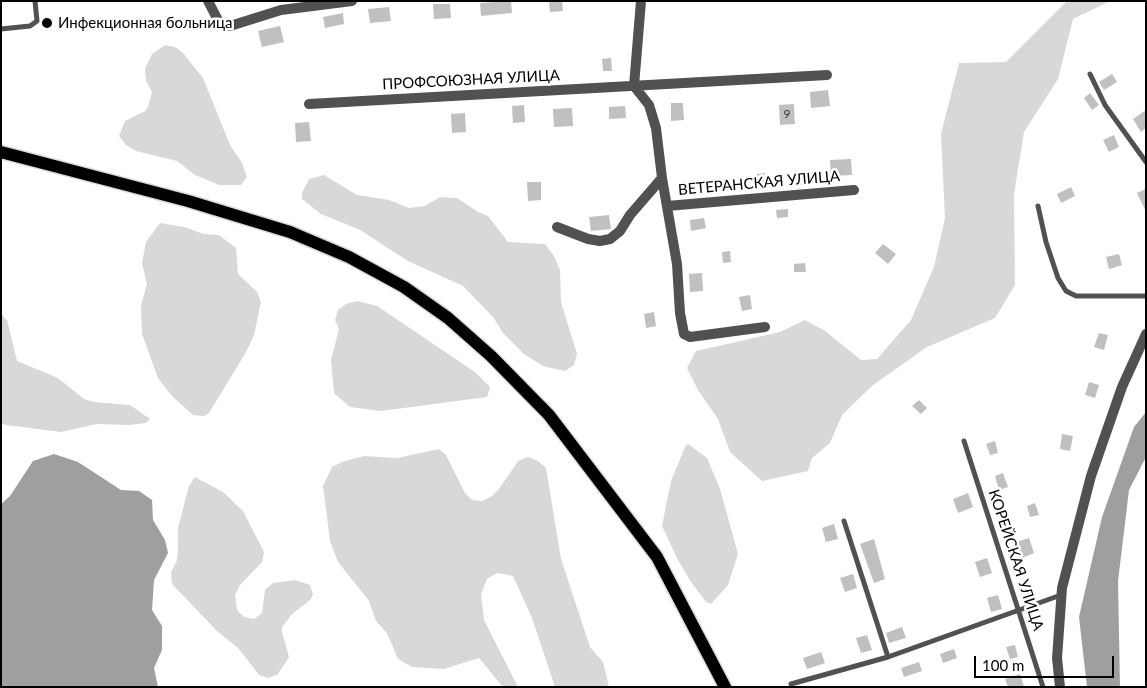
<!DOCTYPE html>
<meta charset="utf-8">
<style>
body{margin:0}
#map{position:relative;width:1147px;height:688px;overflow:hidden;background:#fff;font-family:Lato,sans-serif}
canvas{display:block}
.frame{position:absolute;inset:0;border:2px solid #000;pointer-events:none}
.scale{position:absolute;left:974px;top:656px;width:140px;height:22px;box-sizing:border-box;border:2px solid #000;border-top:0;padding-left:6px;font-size:15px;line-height:18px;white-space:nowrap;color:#000;-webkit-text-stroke:4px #fff;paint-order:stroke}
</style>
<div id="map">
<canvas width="1147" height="688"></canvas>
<div class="frame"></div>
<div class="scale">100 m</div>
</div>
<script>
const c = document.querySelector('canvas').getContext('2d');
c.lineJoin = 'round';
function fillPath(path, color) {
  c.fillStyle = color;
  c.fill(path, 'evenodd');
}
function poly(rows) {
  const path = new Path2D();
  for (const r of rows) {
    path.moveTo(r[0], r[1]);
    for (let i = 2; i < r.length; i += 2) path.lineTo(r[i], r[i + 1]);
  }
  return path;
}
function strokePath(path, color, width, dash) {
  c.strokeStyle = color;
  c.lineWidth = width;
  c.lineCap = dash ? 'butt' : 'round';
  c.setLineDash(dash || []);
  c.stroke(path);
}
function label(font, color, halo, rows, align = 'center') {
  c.font = font + ' Lato,sans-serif';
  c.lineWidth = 5;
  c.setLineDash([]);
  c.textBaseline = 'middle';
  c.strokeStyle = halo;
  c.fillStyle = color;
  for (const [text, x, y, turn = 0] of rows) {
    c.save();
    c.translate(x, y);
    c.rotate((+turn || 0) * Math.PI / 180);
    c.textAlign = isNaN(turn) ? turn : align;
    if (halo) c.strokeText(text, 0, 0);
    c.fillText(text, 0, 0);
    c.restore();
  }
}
fillPath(poly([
 [1067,1,1110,1,1073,19,1058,79,1024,132,1014,194,1015,285,995,318,927,347,873,385,842,415,830,443,812,458,808,471,762,481,730,452,718,419,698,390,687,368,696,351,780,332,805,320,825,331,861,360,877,359,911,320,934,267,945,218,941,134,959,63,1006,62],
 [165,45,175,47,183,53,203,78,230,145,242,163,247,177,241,185,219,185,195,175,177,161,136,151,126,145,119,136,125,121,145,111,148,107,152,92,146,81,145,69,152,54],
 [324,175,357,195,389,200,409,208,425,206,440,197,457,198,478,212,488,216,508,242,545,244,554,256,560,270,561,302,577,354,574,365,565,371,543,366,524,354,503,333,493,317,463,286,408,261,360,230,321,214,302,199,302,193,309,179],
 [160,223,184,227,204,234,219,235,236,248,238,274,257,292,261,302,254,335,245,354,209,413,204,416,193,415,172,396,158,378,142,334,141,305,147,284,142,263,146,242],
 [357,301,377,306,475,372,490,387,487,397,381,411,350,407,334,393,331,360,339,329,335,320,338,310,346,304],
 [1,314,7,320,17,361,58,378,84,399,94,402,130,405,150,419,146,423,129,425,97,424,61,432,6,425,1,423],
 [688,444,707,458,720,489,738,554,728,585,711,604,706,602,691,582,677,558,662,526,671,481,685,447],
 [439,449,446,455,465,493,472,500,482,501,492,496,499,489,518,461,528,457,538,461,546,468,561,559,590,647,603,662,609,687,555,687,532,618,513,576,497,573,487,579,481,594,484,620,518,687,503,687,479,658,444,669,412,667,398,659,387,633,376,621,369,601,338,562,330,541,323,486,332,467,342,462,364,456,397,458],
 [195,477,223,492,243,511,264,552,262,562,240,585,235,595,237,610,244,617,254,619,262,613,265,590,273,583,295,580,310,585,313,595,310,600,292,614,282,627,282,632,289,657,278,674,269,678,259,675,238,648,217,631,172,584,171,572,177,560,178,549,178,528,189,486]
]), '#d8d8d8');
fillPath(poly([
 [1146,412,1146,457,1129,490,1118,581,1120,687,1087,687,1079,617,1102,517,1134,427],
 [54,454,78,462,121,490,139,491,152,500,153,520,165,540,168,553,154,580,152,610,162,626,162,650,154,668,158,687,1,687,1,504,10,496,33,461]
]), '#9f9f9f');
fillPath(poly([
 [511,1,512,13,481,16,480,3],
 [562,1,563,11,550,12,549,2],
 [433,4,450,4,451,18,434,19],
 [389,7,391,21,370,23,368,9],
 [343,13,344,24,325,28,323,17],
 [280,26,284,42,262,47,258,31],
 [611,58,612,71,603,71,602,59],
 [1112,74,1117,82,1104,90,1099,82],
 [828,90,830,106,811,108,810,92],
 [1090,93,1099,105,1092,110,1084,98],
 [671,103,683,103,684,120,671,121],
 [794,104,795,124,780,125,779,105],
 [524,105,525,122,513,123,512,106],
 [625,106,626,118,609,119,609,107],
 [572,108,573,126,554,127,553,109],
 [1146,110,1146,128,1141,132,1133,119],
 [465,113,466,132,452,133,451,114],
 [309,122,311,141,296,142,295,123],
 [1114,135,1119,147,1109,152,1103,140],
 [851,159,852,175,831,176,830,160],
 [765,173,766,184,758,185,757,174],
 [800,173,809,173,810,184,801,185],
 [527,182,541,182,541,200,528,201],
 [1071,187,1075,196,1061,203,1057,194],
 [1146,189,1146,212,1137,193],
 [788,209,788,217,777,218,776,210],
 [609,215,611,229,591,231,589,217],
 [704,218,706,228,691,231,690,220],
 [883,244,896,254,888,264,875,253],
 [730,251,731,262,723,263,722,252],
 [1119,254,1122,265,1109,269,1106,257],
 [805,263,806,272,794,272,794,264],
 [702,273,703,291,690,292,689,274],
 [750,295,752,309,742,311,739,297],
 [654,312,656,326,646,328,644,314],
 [1099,333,1108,335,1104,350,1094,347],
 [1089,382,1099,385,1095,398,1085,395],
 [919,400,927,408,921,414,912,406],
 [1062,434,1073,436,1070,451,1060,449],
 [995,441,998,453,990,455,986,444],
 [1003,473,1008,487,999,490,995,476],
 [968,493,973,507,958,513,953,499],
 [1035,503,1039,515,1030,517,1027,506],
 [834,524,838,539,826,542,822,528],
 [1029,538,1034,553,1022,558,1016,542],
 [874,539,885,579,874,583,860,544],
 [987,558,992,573,980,577,975,562],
 [853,574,857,588,845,592,840,578],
 [998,595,1002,609,991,612,987,598],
 [902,627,906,638,889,643,886,633],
 [867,635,872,650,861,653,856,638],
 [1015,645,1018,657,1010,659,1006,647],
 [954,649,957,658,943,663,940,654],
 [821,652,825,663,807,669,803,658],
 [919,662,922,671,904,677,901,668],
 [1020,674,1024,687,1008,687,1005,679]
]), '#c0c0c0');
const primary = poly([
 [1,152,188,201,290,232,349,257,404,287,448,318,491,356,549,415,657,557,725,687]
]);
strokePath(primary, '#dbdbdb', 15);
strokePath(poly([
 [1,29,30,26,37,21,35,1],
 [1090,74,1105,105,1146,162],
 [1038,206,1046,242,1058,278,1066,291,1076,296,1146,296],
 [964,441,1043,687],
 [844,521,888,657],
 [791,684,888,657,1061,595]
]), '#515151', 5);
strokePath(poly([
 [208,1,220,24,230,26,281,10,352,1],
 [641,1,634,86,649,105,656,128,662,178,677,264,680,313,684,334,690,337,765,327],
 [309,104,827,75],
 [667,206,854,190],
 [557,227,588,239,600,241,610,239,620,231,630,215,662,178],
 [1060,687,1057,658,1062,588,1091,476,1122,387,1146,334]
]), '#515151', 10);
strokePath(primary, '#000', 12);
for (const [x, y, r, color] of [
 [47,23,6,"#000"]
]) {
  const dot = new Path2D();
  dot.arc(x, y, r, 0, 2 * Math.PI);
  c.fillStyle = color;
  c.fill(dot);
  strokePath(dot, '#fff', 2);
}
label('12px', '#303030', null, [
 ["9",787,114]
]);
label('15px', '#000', '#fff', [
 ["Инфекционная больница",58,23]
], 'left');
label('15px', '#000', '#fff', [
 ["ПРОФСОЮЗНАЯ УЛИЦА",471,80,-3],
 ["ВЕТЕРАНСКАЯ УЛИЦА",759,183,-5],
 ["КОРЕЙСКАЯ УЛИЦА",1016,560,72]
]);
</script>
